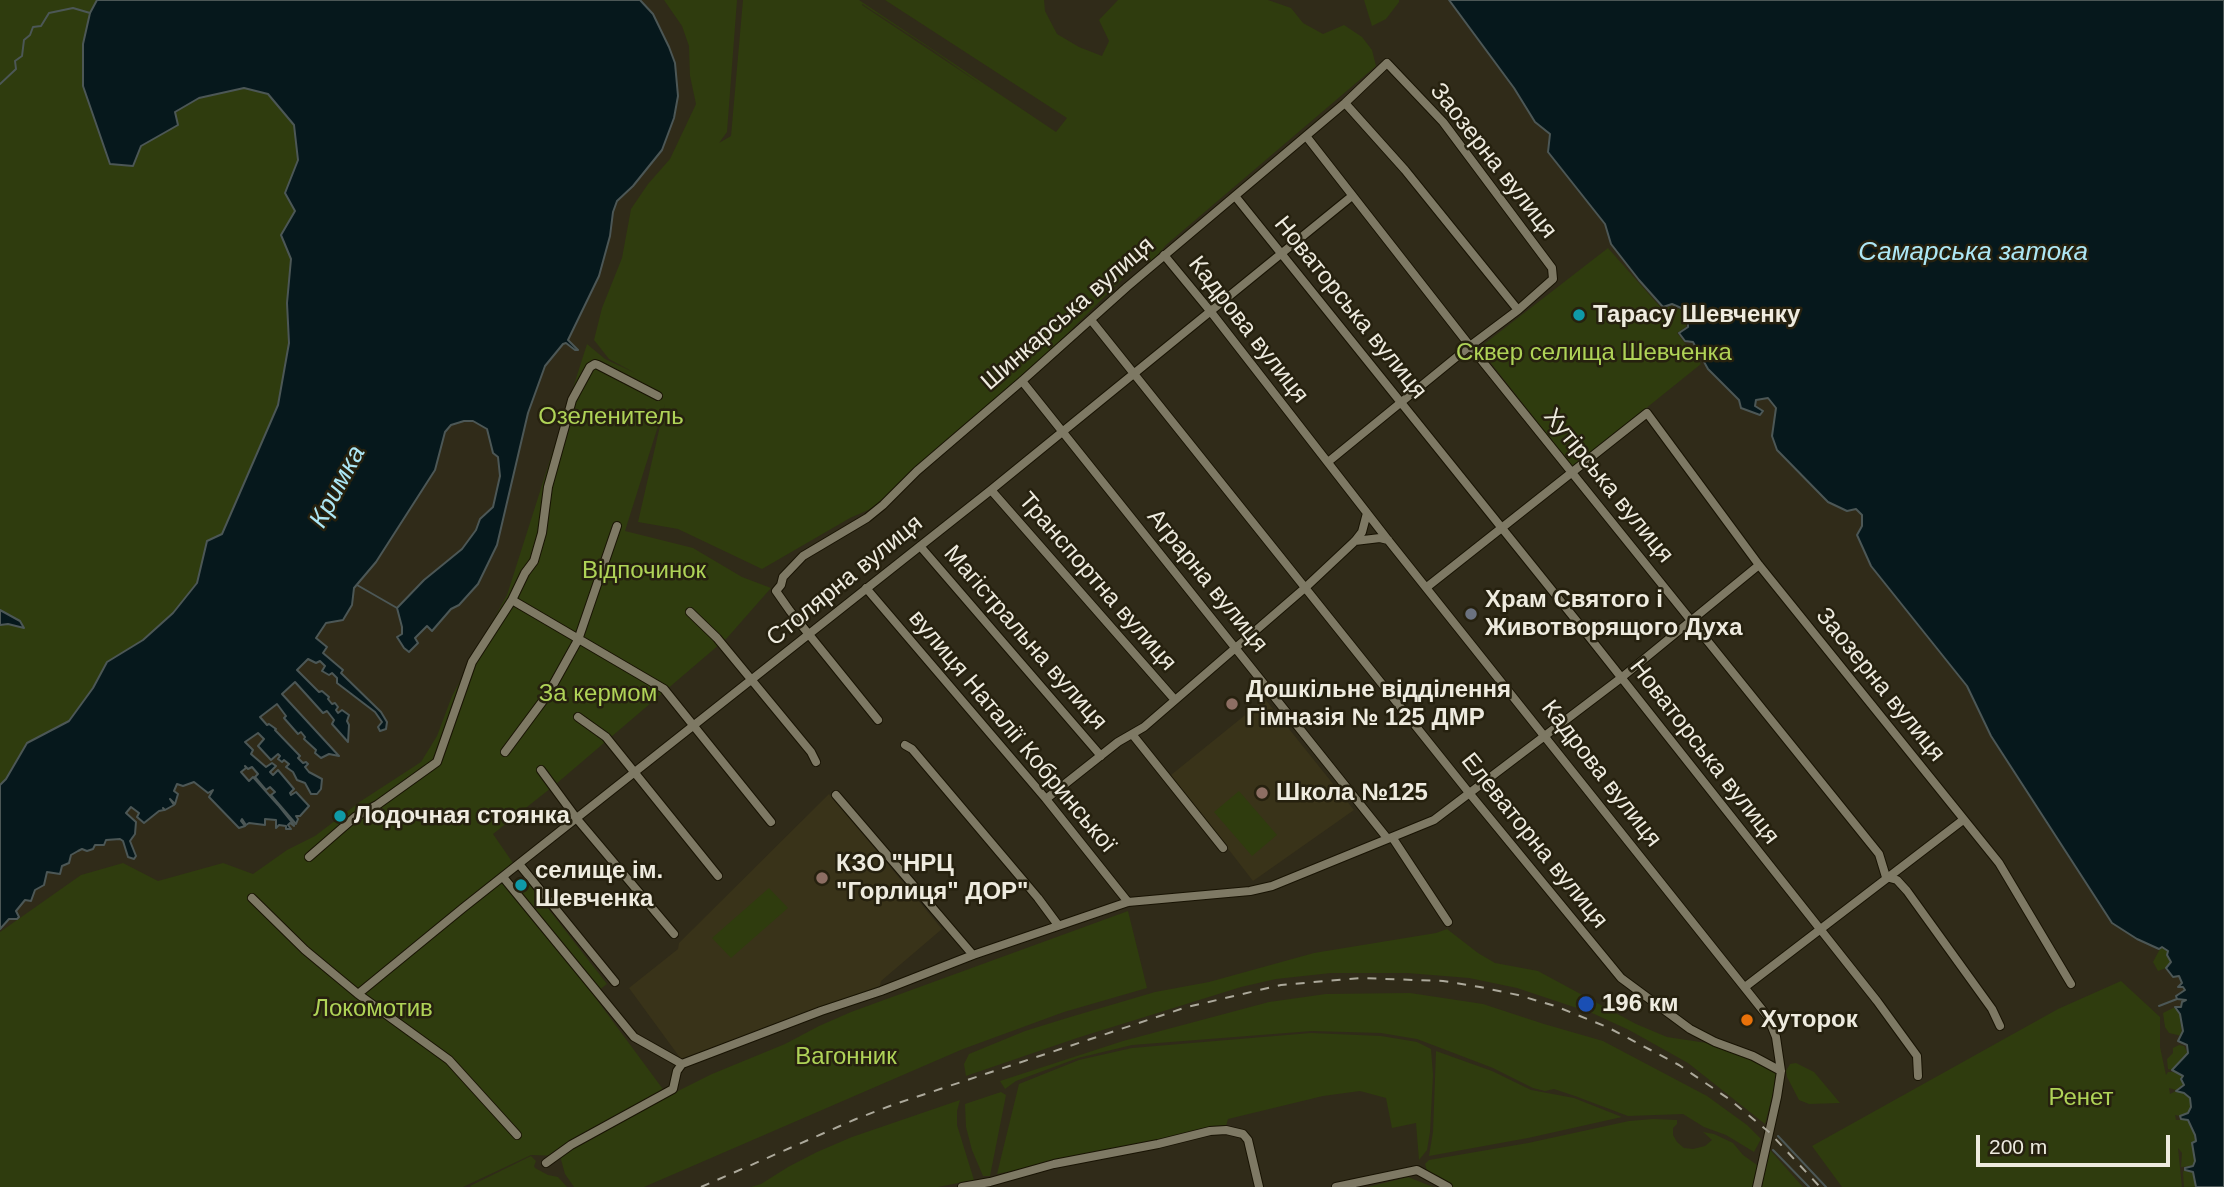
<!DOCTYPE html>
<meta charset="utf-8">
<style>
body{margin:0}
#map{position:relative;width:2224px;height:1187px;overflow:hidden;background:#302b19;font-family:Arial,sans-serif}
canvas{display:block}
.scale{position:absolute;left:1976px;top:1135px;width:194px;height:32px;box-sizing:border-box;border:4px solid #eeebdf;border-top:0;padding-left:9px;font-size:21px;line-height:24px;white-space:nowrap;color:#eeebdf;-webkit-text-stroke:5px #26210f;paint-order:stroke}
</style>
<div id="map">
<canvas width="2224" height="1187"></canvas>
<div class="scale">200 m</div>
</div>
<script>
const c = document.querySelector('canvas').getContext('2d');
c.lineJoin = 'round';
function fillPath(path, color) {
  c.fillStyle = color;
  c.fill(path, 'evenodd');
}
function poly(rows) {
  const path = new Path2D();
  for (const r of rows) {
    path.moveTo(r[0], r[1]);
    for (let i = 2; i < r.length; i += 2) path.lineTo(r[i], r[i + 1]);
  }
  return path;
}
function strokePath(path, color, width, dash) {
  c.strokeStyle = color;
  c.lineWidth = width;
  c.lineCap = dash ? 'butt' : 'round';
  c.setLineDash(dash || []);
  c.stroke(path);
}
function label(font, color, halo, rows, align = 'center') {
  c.font = font + ' Arial,sans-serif';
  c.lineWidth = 5;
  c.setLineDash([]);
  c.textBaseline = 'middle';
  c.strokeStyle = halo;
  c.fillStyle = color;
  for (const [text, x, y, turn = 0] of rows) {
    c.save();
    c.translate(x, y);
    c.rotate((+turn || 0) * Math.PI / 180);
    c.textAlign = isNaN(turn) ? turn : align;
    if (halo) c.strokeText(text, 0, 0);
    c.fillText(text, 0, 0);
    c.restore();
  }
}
fillPath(poly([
 [1265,699,1354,810,1253,881,1171,775],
 [829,794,942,929,881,981,880,986,681,1059,629,988,678,949,679,943]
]), '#393319');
fillPath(poly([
 [0,0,97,0,90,13,83,44,83,86,133,166,141,146,178,125,175,113,199,98,244,88,268,94,294,125,298,160,285,193,295,211,281,235,291,259,287,303,289,343,278,405,222,534,207,541,197,583,173,613,143,641,107,662,93,688,69,721,27,743,6,779,0,785,0,625,8,624,23,628,20,621,0,610],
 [664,0,737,0,727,132,719,143,731,136,743,0,859,0,1056,132,1067,118,885,0,1044,0,1045,11,1057,34,1079,47,1102,56,1109,41,1099,20,1118,0,1268,0,1291,8,1303,23,1323,34,1344,25,1362,37,1372,50,1376,66,1166,245,1150,264,1137,248,1144,258,1023,377,884,503,850,518,762,569,678,529,638,522,665,404,625,531,693,548,742,577,771,588,727,638,556,784,493,834,513,863,497,877,583,981,668,1096,712,1074,785,1044,819,1026,851,1012,1128,911,1147,988,1064,1012,963,1049,644,1187,574,1187,565,1174,560,1156,531,1155,463,1187,0,1187,0,932,81,875,123,863,158,881,223,863,253,874,287,850,315,836,361,801,421,762,437,736,452,696,507,595,587,344,605,359,635,373,609,359,594,340,602,308,622,258,631,209,648,184,670,159,696,104,690,76,689,46,682,26],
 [862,4,931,49,982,85,862,5],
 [1364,0,1399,0,1399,2,1386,19,1372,26],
 [1608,248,1662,309,1672,306,1686,312,1686,327,1677,333,1701,364,1573,467,1479,348],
 [1239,791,1277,835,1252,856,1214,812],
 [529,884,607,984,599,990,520,892],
 [769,888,788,908,731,958,712,938],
 [1447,929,1478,953,1495,963,1538,971,1636,1024,1667,1037,1720,1045,1754,1061,1778,1074,1765,1124,1688,1063,1629,1030,1592,1013,1517,988,1469,978,1407,973,1331,973,1276,979,1241,987,1077,1038,966,1076,964,1064,969,1054,1025,1031,1067,1018,1155,992,1209,982,1314,953,1436,933],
 [2161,947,2168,951,2171,962,2166,968,2158,971,2153,962],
 [2121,981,2160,1017,2160,1047,2166,1075,2168,1072,2172,1072,2182,1074,2183,1076,2181,1082,2184,1084,2176,1090,2169,1088,2170,1094,2176,1091,2184,1092,2190,1098,2191,1107,2188,1113,2180,1116,2175,1115,2176,1120,2188,1120,2191,1124,2196,1141,2192,1143,2195,1161,2193,1166,2181,1167,2182,1153,2178,1148,2182,1187,1842,1187,1812,1146,2058,1009],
 [1410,993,1483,1004,1544,1024,1603,1041,1707,1096,1747,1125,1761,1139,1754,1152,1726,1135,1704,1127,1683,1114,1628,1116,1575,1096,1554,1089,1545,1091,1533,1088,1493,1068,1417,1039,1381,1033,1312,1031,1132,1045,1078,1058,1016,1081,1005,1089,1000,1081,1123,1041,1269,1002,1326,994],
 [2175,1007,2180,1014,2182,1036,2169,1033,2165,1027,2163,1013],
 [1311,1033,1381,1036,1417,1042,1431,1049,1433,1075,1430,1132,1427,1150,1419,1160,1416,1123,1392,1128,1386,1098,1360,1091,1323,1096,1228,1119,1226,1126,997,1174,1019,1084,1079,1060,1132,1048],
 [2179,1045,2184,1046,2188,1054,2172,1070,2168,1069,2167,1059,2173,1053,2173,1048],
 [1436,1051,1492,1071,1531,1090,1574,1098,1622,1117,1528,1138,1429,1156,1433,1132],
 [1796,1063,1814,1072,1840,1103,1809,1104,1799,1100,1787,1077,1786,1071,1790,1064],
 [1001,1092,1006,1095,990,1176,983,1176,972,1150,966,1127,965,1104],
 [960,1100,957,1111,957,1125,974,1180,938,1187,751,1187,761,1184,788,1167,817,1152,852,1137],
 [1653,1119,1677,1120,1677,1124,1673,1128,1673,1135,1677,1142,1684,1148,1693,1149,1705,1146,1712,1140,1703,1132,1714,1134,1733,1143,1743,1155,1757,1165,1758,1175,1754,1187,1451,1187,1427,1171,1425,1164,1429,1160,1528,1143,1629,1121],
 [1770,1150,1803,1187,1761,1187],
 [531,1156,536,1161,534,1166,535,1168,548,1175,558,1177,567,1187,471,1187,470,1186],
 [2185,1170,2193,1171,2196,1187,2184,1187,2183,1172],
 [1408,1177,1433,1187,1368,1187]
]), '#2f3c0e');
const water = poly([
 [97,0,640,0,653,14,669,47,675,63,678,96,674,118,662,150,633,186,617,201,613,212,610,236,599,276,568,340,578,350,575,350,566,343,563,344,545,366,528,413,497,545,478,584,459,605,451,609,432,631,427,626,415,638,418,643,409,652,404,648,397,637,402,634,402,627,397,608,424,580,462,549,476,530,480,519,493,507,500,476,498,457,493,453,487,429,473,421,464,421,451,425,445,432,435,470,376,562,354,588,352,605,343,620,326,623,316,638,327,647,323,653,343,670,341,673,381,712,387,722,386,729,380,731,378,727,382,722,375,712,337,683,337,678,332,673,329,675,322,671,325,666,320,661,316,663,308,659,297,670,319,692,322,691,329,697,328,699,332,704,335,703,338,707,336,710,338,713,342,710,349,715,347,721,349,725,348,742,332,724,334,720,327,711,323,713,295,682,282,694,339,756,329,754,321,758,315,753,316,750,304,739,305,737,301,732,298,734,284,718,286,716,277,704,260,717,267,725,269,724,276,729,275,730,300,756,298,758,303,763,306,762,308,764,305,767,309,772,322,779,321,789,317,794,311,794,305,783,297,780,293,772,286,767,289,764,284,760,282,762,278,759,280,756,278,754,271,760,258,746,264,739,258,733,245,742,253,750,251,754,266,767,272,763,276,766,270,772,273,775,278,770,294,789,290,793,291,795,296,792,309,806,300,816,296,816,298,819,296,824,271,795,275,792,270,787,266,790,255,777,258,774,252,767,248,769,245,766,246,768,241,772,249,781,253,777,278,805,294,825,294,826,290,823,288,825,291,829,286,829,286,826,279,825,276,828,276,820,265,819,265,825,249,823,246,825,242,819,241,821,245,826,239,828,209,797,213,790,208,793,194,782,183,786,177,784,174,791,178,794,175,804,170,799,174,805,165,810,163,808,164,810,159,811,144,823,137,817,139,813,131,807,126,813,136,822,135,834,130,841,136,856,134,859,128,857,123,841,120,839,106,840,104,845,95,845,93,849,87,851,82,849,78,851,71,855,69,863,62,866,60,874,47,872,44,885,35,890,31,901,25,900,16,911,19,917,17,919,9,919,0,929,0,785,6,779,27,743,69,721,93,688,107,662,143,640,173,613,197,583,207,541,222,534,278,405,289,343,287,303,291,259,281,235,295,211,285,193,298,160,294,125,268,94,244,88,199,98,175,112,178,125,141,146,133,166,110,164,83,86,83,44,90,13,97,0],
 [1449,0,2224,0,2224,1187,2196,1187,2193,1172,2185,1170,2185,1168,2193,1166,2195,1161,2192,1143,2196,1141,2195,1135,2188,1120,2181,1119,2180,1116,2188,1113,2191,1107,2190,1098,2184,1093,2176,1091,2184,1085,2181,1079,2183,1076,2172,1070,2188,1053,2187,1045,2178,1041,2183,1031,2180,1014,2175,1007,2181,1007,2182,1002,2186,1000,2177,999,2176,996,2185,990,2183,987,2178,987,2182,983,2179,976,2173,977,2166,968,2171,962,2167,955,2168,951,2162,947,2159,949,2137,939,2112,923,1991,736,1967,686,1871,566,1857,535,1862,526,1862,515,1856,509,1847,511,1828,502,1777,450,1772,436,1776,408,1768,398,1756,400,1755,406,1763,411,1760,415,1741,408,1739,400,1708,369,1693,342,1685,341,1679,333,1688,327,1688,311,1672,304,1663,307,1639,280,1611,244,1605,224,1548,152,1550,134,1535,122,1514,88,1449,0],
 [0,610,20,621,24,628,8,624,0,625,0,610]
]);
fillPath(water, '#06181c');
strokePath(water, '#4c5756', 2);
strokePath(poly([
 [0,84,16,69,15,61,22,56,24,40,30,35,33,27,41,26,49,13,73,8,90,13],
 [357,585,397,608],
 [2159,1006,2177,999],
 [1778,1136,1826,1187],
 [1773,1150,1809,1187]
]), '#4c5756', 2);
const minor = poly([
 [1345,103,1405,170,1518,310],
 [1306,136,1470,346,1879,854,1886,877,1897,880,1907,891,1992,1009,2000,1026],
 [1235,196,1575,619,1877,1001,1917,1056,1918,1076],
 [1164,255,1211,312,1388,540,1768,1017,1776,1037,1781,1071,1777,1097,1757,1187],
 [1091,320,1470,794,1621,978,1690,1029,1715,1042,1753,1056,1781,1071],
 [1022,381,1387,838],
 [991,490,1175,700],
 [1355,541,1380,538,1388,540],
 [920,546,1101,756],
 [1427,587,1647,413,1759,565,1999,863,2071,984],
 [866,588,1046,799,1128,902],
 [512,600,664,689,771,822],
 [690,612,717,638,811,752,816,762],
 [578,717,606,737,718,876],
 [878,720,790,611,776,591,781,585,783,577,803,556,867,518,883,505,917,471,1022,381,1127,287,1345,103,1387,63,1443,122,1552,268,1553,279,1518,310,1470,346,1328,462],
 [1132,734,1223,848],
 [905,745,912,749,1038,898,1058,925],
 [505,752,548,694,578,640,617,526],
 [541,770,577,819,674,934],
 [836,795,973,955],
 [1046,799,1118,742,1144,727,1306,587,1355,541,1362,532,1367,513],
 [1392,837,1448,922],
 [309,857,355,817,377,805,437,762,472,662,512,600,525,573,534,561,542,533,548,487,565,426,572,400,590,367,595,364,598,365,658,396],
 [519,864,615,982],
 [503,877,634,1037,682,1064],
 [252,898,305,950,358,994,449,1060,517,1135],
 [1745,987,1963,820],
 [358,994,463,908,991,490,1352,196],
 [546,1163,571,1145,673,1089,677,1071,682,1064,821,1011,881,991,973,955,1128,902,1250,891,1272,886,1434,820,1621,678,1759,565],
 [962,1187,990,1182,1054,1164,1158,1144,1210,1131,1226,1130,1243,1134,1248,1140,1259,1187],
 [1336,1187,1417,1170,1448,1187]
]);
strokePath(minor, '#181303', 10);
strokePath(minor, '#7e7964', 8);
strokePath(poly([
 [701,1187,856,1119,895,1104,1187,1007,1281,985,1360,978,1443,981,1480,987,1518,995,1555,1006,1607,1027,1679,1065,1729,1099,1769,1132,1820,1187]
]), '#aca99b', 2, [9, 9]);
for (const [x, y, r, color] of [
 [1579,315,7,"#0f9aa8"],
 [1471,614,7,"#6b7280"],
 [1232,704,7,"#8d6e63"],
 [1262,793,7,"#8d6e63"],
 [340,816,7,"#0f9aa8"],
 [822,878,7,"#8d6e63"],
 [521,885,7,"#0f9aa8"],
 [1586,1004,9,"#1a4fb4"],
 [1747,1020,7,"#e8710a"]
]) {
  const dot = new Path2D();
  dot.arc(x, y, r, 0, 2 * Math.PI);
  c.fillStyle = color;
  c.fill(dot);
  strokePath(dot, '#26210f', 2.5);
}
label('24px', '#eeebdf', '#26210f', [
 ["Заозерна вулиця",1493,161,52],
 ["Новаторська вулиця",1350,308,51],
 ["Шинкарська вулиця",1068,314,-41],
 ["Кадрова вулиця",1248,330,52],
 ["Хутірська вулиця",1608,486,51],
 ["Столярна вулиця",845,581,-39],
 ["Аграрна вулиця",1207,581,51],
 ["Транспортна вулиця",1097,582,49],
 ["Магістральна вулиця",1025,638,49],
 ["Заозерна вулиця",1880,685,51],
 ["вулиця Наталії Кобринської",1012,732,50],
 ["Новаторська вулиця",1704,752,52],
 ["Кадрова вулиця",1601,774,52],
 ["Елеваторна вулиця",1534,841,51]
]);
label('bold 24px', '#eeebdf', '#26210f', [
 ["Тарасу Шевченку",1593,315],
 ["Храм Святого і",1485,600],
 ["Животворящого Духа",1485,628],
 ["Дошкільне відділення",1246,690],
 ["Гімназія № 125 ДМР",1246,718],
 ["Школа №125",1276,793],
 ["Лодочная стоянка",354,816],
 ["КЗО \"НРЦ",836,864],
 ["\"Горлиця\" ДОР\"",836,892],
 ["селище ім.",535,871],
 ["Шевченка",535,899],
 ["196 км",1602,1004],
 ["Хуторок",1761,1020]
], 'left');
label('24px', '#afd357', '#26210f', [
 ["Сквер селища Шевченка",1594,353],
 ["Озеленитель",611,417],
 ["Відпочинок",644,571],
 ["За кермом",598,694],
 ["Локомотив",373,1009],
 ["Вагонник",846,1057],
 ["Ренет",2081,1098]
]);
label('italic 26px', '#ade7f5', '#26210f', [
 ["Самарська затока",1973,253],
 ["Кримка",338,487,-62]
]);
</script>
